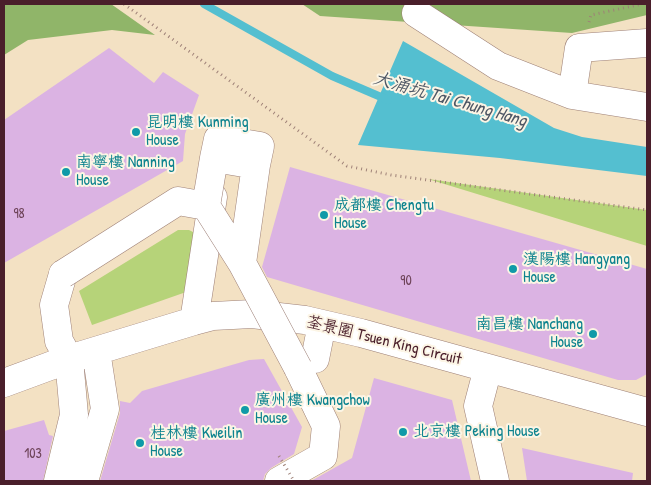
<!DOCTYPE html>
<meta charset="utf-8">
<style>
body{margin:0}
#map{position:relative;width:651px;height:485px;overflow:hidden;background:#f3e1c3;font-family:"Patrick Hand",sans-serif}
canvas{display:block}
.frame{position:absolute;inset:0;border:5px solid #4a1f2b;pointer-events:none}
</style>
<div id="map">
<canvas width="651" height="485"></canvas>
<div class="frame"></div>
</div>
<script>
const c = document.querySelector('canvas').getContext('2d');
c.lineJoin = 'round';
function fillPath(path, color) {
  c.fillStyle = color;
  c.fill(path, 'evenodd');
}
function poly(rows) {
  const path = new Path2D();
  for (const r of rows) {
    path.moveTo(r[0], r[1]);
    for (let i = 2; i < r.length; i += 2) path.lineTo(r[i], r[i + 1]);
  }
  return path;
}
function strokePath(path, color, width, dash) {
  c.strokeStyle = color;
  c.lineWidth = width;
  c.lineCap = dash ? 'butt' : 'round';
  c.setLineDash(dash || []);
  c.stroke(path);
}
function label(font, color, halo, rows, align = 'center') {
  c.font = font + ' "Patrick Hand","LXGW WenKai TC",sans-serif';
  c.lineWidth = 4;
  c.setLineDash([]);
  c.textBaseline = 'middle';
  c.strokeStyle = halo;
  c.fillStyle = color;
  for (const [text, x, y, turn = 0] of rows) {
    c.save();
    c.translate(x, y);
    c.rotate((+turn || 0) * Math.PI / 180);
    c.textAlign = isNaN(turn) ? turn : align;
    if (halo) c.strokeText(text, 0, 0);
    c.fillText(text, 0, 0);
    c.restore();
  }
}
fillPath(poly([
 [428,179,647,210,647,246],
 [178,230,189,230,197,234,189,291,92,325,79,291]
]), '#b6d379');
fillPath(poly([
 [4,4,111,4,155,35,112,30,28,40,4,55],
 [302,4,647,4,647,15,572,33,320,16]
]), '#90b569');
fillPath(poly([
 [403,41,554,128,582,137,647,147,647,176,500,158,358,145]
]), '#54bfd0');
strokePath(poly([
 [204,4,332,76,388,100]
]), '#54bfd0', 8);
fillPath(poly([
 [109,48,154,83,163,72,199,95,185,134,183,161,4,263,4,120],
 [290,167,647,269,647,374,636,380,618,380,267,277,262,267],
 [264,359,302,427,294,454,271,468,265,474,263,481,100,481,120,413,120,401,130,403,142,391,249,360],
 [374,378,452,400,471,481,311,481,352,458],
 [44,420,49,435,53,436,43,481,4,481,4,431],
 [522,448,633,473,632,481,527,481]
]), '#dbb3e3');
const minor = poly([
 [416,13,498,66,572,95,647,107],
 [572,95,579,48,647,43],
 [194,321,213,197],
 [315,359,322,324],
 [488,368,478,406,495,481],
 [4,383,69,359,194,321,213,316,252,314,305,320,361,333,647,412],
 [58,481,74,415,69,359,59,341,54,305,63,274],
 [84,481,105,409,96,351],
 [279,481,323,456,326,426,298,368]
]);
strokePath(minor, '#9e8077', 29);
strokePath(poly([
 [124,4,347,166,391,175,647,210],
 [589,22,591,15,642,4]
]), '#9e8077', 3, [1, 4]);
strokePath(minor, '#fff', 28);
const minorBridge = poly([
 [214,158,218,139,260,146,256,165],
 [206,206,214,158,256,165,242,263],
 [63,274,178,201,206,206,242,263,298,368]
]);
strokePath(minorBridge, '#9e8077', 29, []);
strokePath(poly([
 [279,456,294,481]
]), '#9e8077', 3, [1, 4]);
strokePath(minorBridge, '#fff', 28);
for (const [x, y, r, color] of [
 [136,132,5,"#0f9aa8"],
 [66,172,5,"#0f9aa8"],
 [324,215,5,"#0f9aa8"],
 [513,269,5,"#0f9aa8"],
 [593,334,5,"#0f9aa8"],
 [245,410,5,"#0f9aa8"],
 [403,432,5,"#0f9aa8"],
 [140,443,5,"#0f9aa8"]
]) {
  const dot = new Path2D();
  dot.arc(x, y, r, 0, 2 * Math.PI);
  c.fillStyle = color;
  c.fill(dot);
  strokePath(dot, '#fcf5e5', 2);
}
label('14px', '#6e4459', null, [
 ["98",19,214],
 ["90",406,281],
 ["103",33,454]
]);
label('16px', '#0d838f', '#fcf5e5', [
 ["昆明樓 Kunming",146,123],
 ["House",146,141],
 ["南寧樓 Nanning",76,163],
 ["House",76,181],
 ["成都樓 Chengtu",334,206],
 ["House",334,224],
 ["漢陽樓 Hangyang",523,260],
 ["House",523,278],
 ["南昌樓 Nanchang",583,325,"right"],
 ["House",583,343,"right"],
 ["廣州樓 Kwangchow",255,401],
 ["House",255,419],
 ["北京樓 Peking House",413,432],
 ["桂林樓 Kweilin",150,434],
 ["House",150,452]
], 'left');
label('16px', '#4a1f2b', '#fcf5e5', [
 ["荃景圍 Tsuen King Circuit",384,341,14]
]);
label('italic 18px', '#4e5765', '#fcf5e5', [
 ["大涌坑 Tai Chung Hang",450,100,16]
]);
</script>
